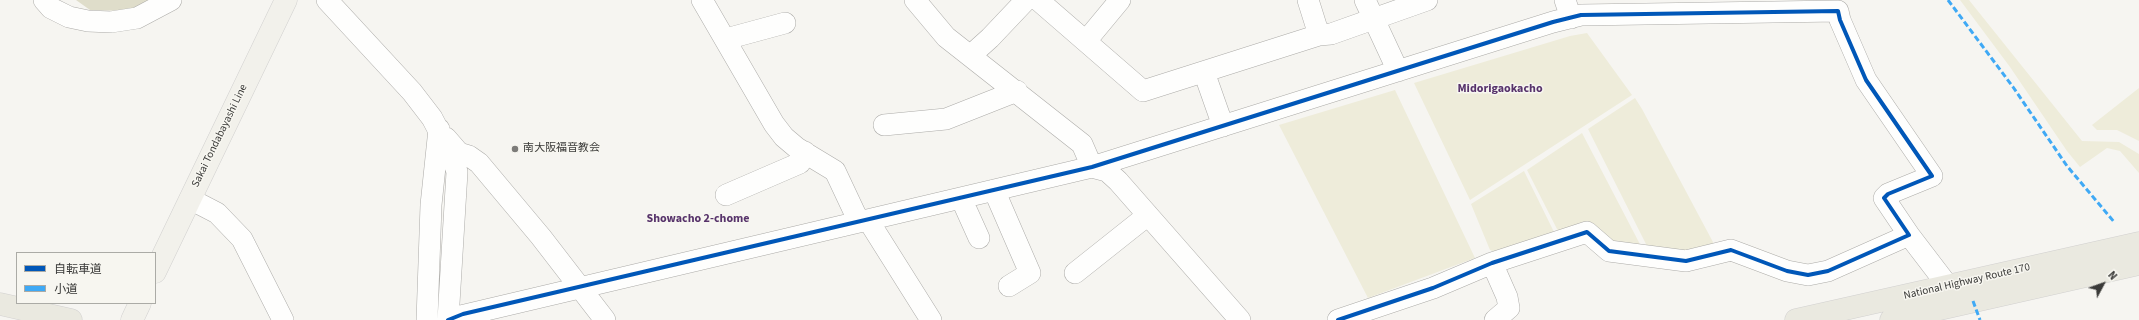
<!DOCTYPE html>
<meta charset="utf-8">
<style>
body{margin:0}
#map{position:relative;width:2139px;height:320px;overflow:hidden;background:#f6f5f1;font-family:"Source Sans 3","Noto Sans JP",sans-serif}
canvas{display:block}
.legend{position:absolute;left:16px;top:252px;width:140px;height:52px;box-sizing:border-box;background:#f7f6f0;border:1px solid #ababa6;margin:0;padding:5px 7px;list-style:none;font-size:12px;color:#3a3a38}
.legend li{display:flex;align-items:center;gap:8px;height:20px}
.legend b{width:20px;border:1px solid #ababa6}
.north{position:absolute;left:2083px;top:264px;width:40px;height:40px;-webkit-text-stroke:3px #f7f6f0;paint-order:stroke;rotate:49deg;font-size:11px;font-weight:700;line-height:16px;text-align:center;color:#3a3a38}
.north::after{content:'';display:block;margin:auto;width:14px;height:18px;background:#3a3a38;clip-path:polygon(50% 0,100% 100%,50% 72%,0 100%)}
</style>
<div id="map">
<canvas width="2139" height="320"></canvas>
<ul class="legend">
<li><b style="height:5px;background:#0057b8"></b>自転車道</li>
<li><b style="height:5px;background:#3fa9f5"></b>小道</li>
</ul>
<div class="north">N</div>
</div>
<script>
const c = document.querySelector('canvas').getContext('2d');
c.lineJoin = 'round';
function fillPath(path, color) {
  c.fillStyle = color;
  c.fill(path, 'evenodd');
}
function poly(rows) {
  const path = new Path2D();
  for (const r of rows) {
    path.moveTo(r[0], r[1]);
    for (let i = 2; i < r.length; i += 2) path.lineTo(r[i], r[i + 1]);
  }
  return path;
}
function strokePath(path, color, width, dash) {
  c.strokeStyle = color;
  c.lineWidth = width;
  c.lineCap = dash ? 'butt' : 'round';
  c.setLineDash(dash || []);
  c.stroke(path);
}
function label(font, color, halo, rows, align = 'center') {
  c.font = font + ' "Source Sans 3","Noto Sans JP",sans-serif';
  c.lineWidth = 3;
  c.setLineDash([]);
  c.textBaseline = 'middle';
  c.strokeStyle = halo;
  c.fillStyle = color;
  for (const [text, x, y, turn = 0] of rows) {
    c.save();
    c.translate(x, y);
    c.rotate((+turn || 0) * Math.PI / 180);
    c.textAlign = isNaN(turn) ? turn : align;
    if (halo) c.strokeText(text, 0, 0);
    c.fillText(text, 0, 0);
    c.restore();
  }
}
fillPath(poly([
 [1960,0,1969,0,2082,141,2119,142,2139,154,2139,173,2120,151,2107,148,2080,167,2067,151,2010,67],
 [1587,33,1632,95,1470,200,1414,83,1570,36],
 [2139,88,2139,141,2117,130,2097,130,2092,125],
 [1395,90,1475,258,1368,298,1279,125],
 [1635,98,1642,109,1714,244,1692,251,1650,252,1588,129],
 [1582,133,1644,252,1558,231,1527,170],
 [1524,171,1554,232,1497,253,1490,250,1471,204]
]), '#eeecda');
fillPath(poly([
 [76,0,154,0,130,11,90,10]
]), '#dfddca');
const minor = poly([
 [44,0,51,8,69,17,88,21,111,22,137,18,171,0],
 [327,0,412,92,432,118,453,158,457,172,448,320],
 [702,0,774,124,784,137,797,148,835,171,859,222],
 [915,0,946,37,1082,144,1092,167],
 [1038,0,1143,91,1319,35,1331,34,1427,0],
 [1308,0,1319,35],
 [1365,0,1398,71],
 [1565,0,1571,18],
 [726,39,785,23],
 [1086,41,1120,0],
 [970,56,990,38,1026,0],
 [1204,72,1223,126],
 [884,125,946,119,1017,91],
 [446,138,459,153,469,156,479,163,541,237,605,320],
 [1092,167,1107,171,1118,181,1240,320],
 [994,190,1030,273,1009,286],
 [726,195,800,163,805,152],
 [961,198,979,238],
 [190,199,217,213,242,239,283,320],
 [868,220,931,320],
 [1909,235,1948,286],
 [1492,263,1507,297,1509,308,1495,320],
 [1075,273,1148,215],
 [448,319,1092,167,1553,22,1581,15,1838,11,1840,20,1866,80,1932,176,1888,194,1884,198,1909,235,1828,271,1808,275,1787,271,1731,250,1686,261,1609,251,1587,232,1492,263,1433,288,1338,320],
 [427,320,431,205,439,129]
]);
const major = poly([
 [155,272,286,0],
 [132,320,140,303]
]);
const highway = poly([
 [0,304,71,320],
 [1796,320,2139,243],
 [1891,320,2139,264]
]);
strokePath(minor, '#acaba8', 22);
strokePath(major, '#d1d0cf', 23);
strokePath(highway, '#d1d0cf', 23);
strokePath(minor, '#fefefd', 21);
strokePath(major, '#f2f1eb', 22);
strokePath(highway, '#eae9e0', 22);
strokePath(poly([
 [1948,0,2013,87,2067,166,2115,223],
 [1973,301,1980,320]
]), '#3fa9f5', 3, [6, 3]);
strokePath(poly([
 [448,320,463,314,1092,167,1553,22,1581,15,1838,11,1840,20,1866,80,1932,176,1888,194,1884,198,1909,235,1828,271,1808,275,1787,271,1731,250,1686,261,1609,251,1587,232,1492,263,1433,288,1338,320]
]), '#0057b8', 4);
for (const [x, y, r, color] of [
 [515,149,4,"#7c7b79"]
]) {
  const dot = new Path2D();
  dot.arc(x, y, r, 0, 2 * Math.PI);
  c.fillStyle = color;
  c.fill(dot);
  strokePath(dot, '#f7f6f0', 1.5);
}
label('11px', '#3a3a38', '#f7f6f0', [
 ["Sakai Tondabayashi Line",220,136,-64],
 ["National Highway Route 170",1967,282,-13]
]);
label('11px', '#3a3a38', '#f7f6f0', [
 ["南大阪福音教会",523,149]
], 'left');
label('bold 12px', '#57336b', '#f7f6f0', [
 ["Midorigaokacho",1500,89],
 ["Showacho 2-chome",698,219]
]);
</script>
